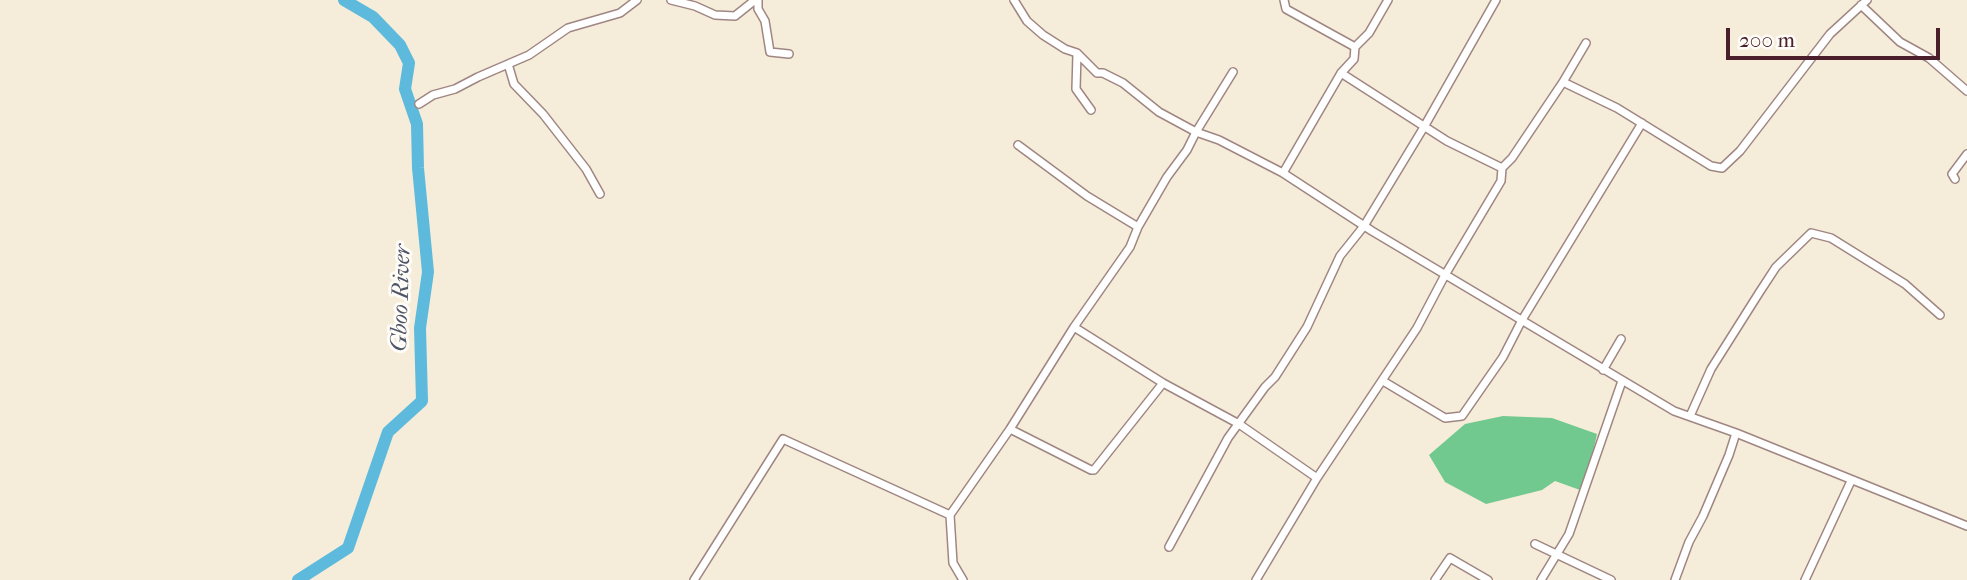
<!DOCTYPE html>
<style>
body{margin:0}
#map{position:relative;width:1967px;height:580px;overflow:hidden;background:#f5edd9;font-family:"IM FELL French Canon",serif}
canvas{display:block}
.scale{position:absolute;left:1726px;top:28px;width:214px;height:32px;box-sizing:border-box;border:4px solid #4a1f2b;border-top:0;padding-left:9px;font-size:21px;line-height:24px;white-space:nowrap;color:#4a1f2b;-webkit-text-stroke:5px #fdfcf7;paint-order:stroke}
</style>
<div id="map">
<canvas width="1967" height="580"></canvas>
<div class="scale">200 m</div>
</div>
<script>
const c = document.querySelector('canvas').getContext('2d');
c.lineJoin = 'round';
function fillPath(path, color) {
  c.fillStyle = color;
  c.fill(path, 'evenodd');
}
function poly(rows) {
  const path = new Path2D();
  for (const r of rows) {
    path.moveTo(r[0], r[1]);
    for (let i = 2; i < r.length; i += 2) path.lineTo(r[i], r[i + 1]);
  }
  return path;
}
function strokePath(path, color, width, dash) {
  c.strokeStyle = color;
  c.lineWidth = width;
  c.lineCap = dash ? 'butt' : 'round';
  c.setLineDash(dash || []);
  c.stroke(path);
}
function label(font, color, halo, rows, align = 'center') {
  c.font = font + ' "IM FELL French Canon",serif';
  c.lineWidth = 6;
  c.setLineDash([]);
  c.textBaseline = 'middle';
  c.strokeStyle = halo;
  c.fillStyle = color;
  for (const [text, x, y, turn = 0] of rows) {
    c.save();
    c.translate(x, y);
    c.rotate((+turn || 0) * Math.PI / 180);
    c.textAlign = isNaN(turn) ? turn : align;
    if (halo) c.strokeText(text, 0, 0);
    c.fillText(text, 0, 0);
    c.restore();
  }
}
fillPath(poly([
 [1503,416,1552,418,1597,434,1592,457,1580,490,1555,481,1542,490,1486,504,1445,482,1429,455,1465,424]
]), '#71c98f');
strokePath(poly([
 [298,580,348,548,388,432,422,401,420,328,428,272,418,168,417,124,405,89,409,63,400,45,373,17,344,0]
]), '#5ebadc', 12);
const minor = poly([
 [671,0,695,6,715,15,735,16,755,0],
 [758,0,758,9,765,21,770,52,789,54],
 [1014,0,1027,21,1043,35,1065,49,1077,53,1097,73,1103,73,1123,83,1159,112,1196,132,1233,72],
 [1284,0,1286,9,1355,47,1354,59,1341,73,1447,141,1502,168,1512,158,1563,82,1617,108,1711,166,1722,168,1740,151,1830,34,1867,0],
 [1861,5,1900,42,1929,58,1967,91],
 [1355,47,1369,33,1388,0],
 [1077,54,1076,89,1091,110],
 [508,64,514,84,543,114,586,169,600,194],
 [1563,82,1586,43],
 [419,104,433,95,455,89,478,77,529,55,568,28,620,13,637,0],
 [1283,173,1341,73],
 [1955,179,1952,174,1967,154],
 [1138,227,1167,177,1187,150,1196,132,1219,140,1283,173,1372,231,1674,411,1736,433,1967,526],
 [1074,327,1163,383,1239,424,1317,478],
 [1603,370,1621,339],
 [1383,381,1445,418,1462,416,1503,357,1522,320,1642,123],
 [1690,416,1711,369,1759,293,1776,267,1811,233,1831,238,1905,284,1940,315],
 [1010,429,1074,327,1130,247,1138,227,1087,196,1018,145],
 [950,515,953,563,963,580],
 [1535,544,1611,580],
 [1169,547,1228,438,1265,387,1275,377,1307,327,1340,256,1364,226,1424,127,1496,0],
 [694,580,783,439,950,515,1010,429,1091,470,1094,470,1163,383],
 [1256,580,1317,478,1417,328,1445,275,1501,181,1502,168],
 [1435,580,1450,558,1488,580],
 [1541,580,1569,534,1622,381],
 [1675,580,1689,542,1703,516,1729,455,1736,433],
 [1805,580,1851,481]
]);
strokePath(minor, '#a08682', 10);
strokePath(minor, '#fff', 7);
label('italic 23px', '#515569', '#fdfcf7', [
 ["Gboo River",402,298,-88]
]);
</script>
